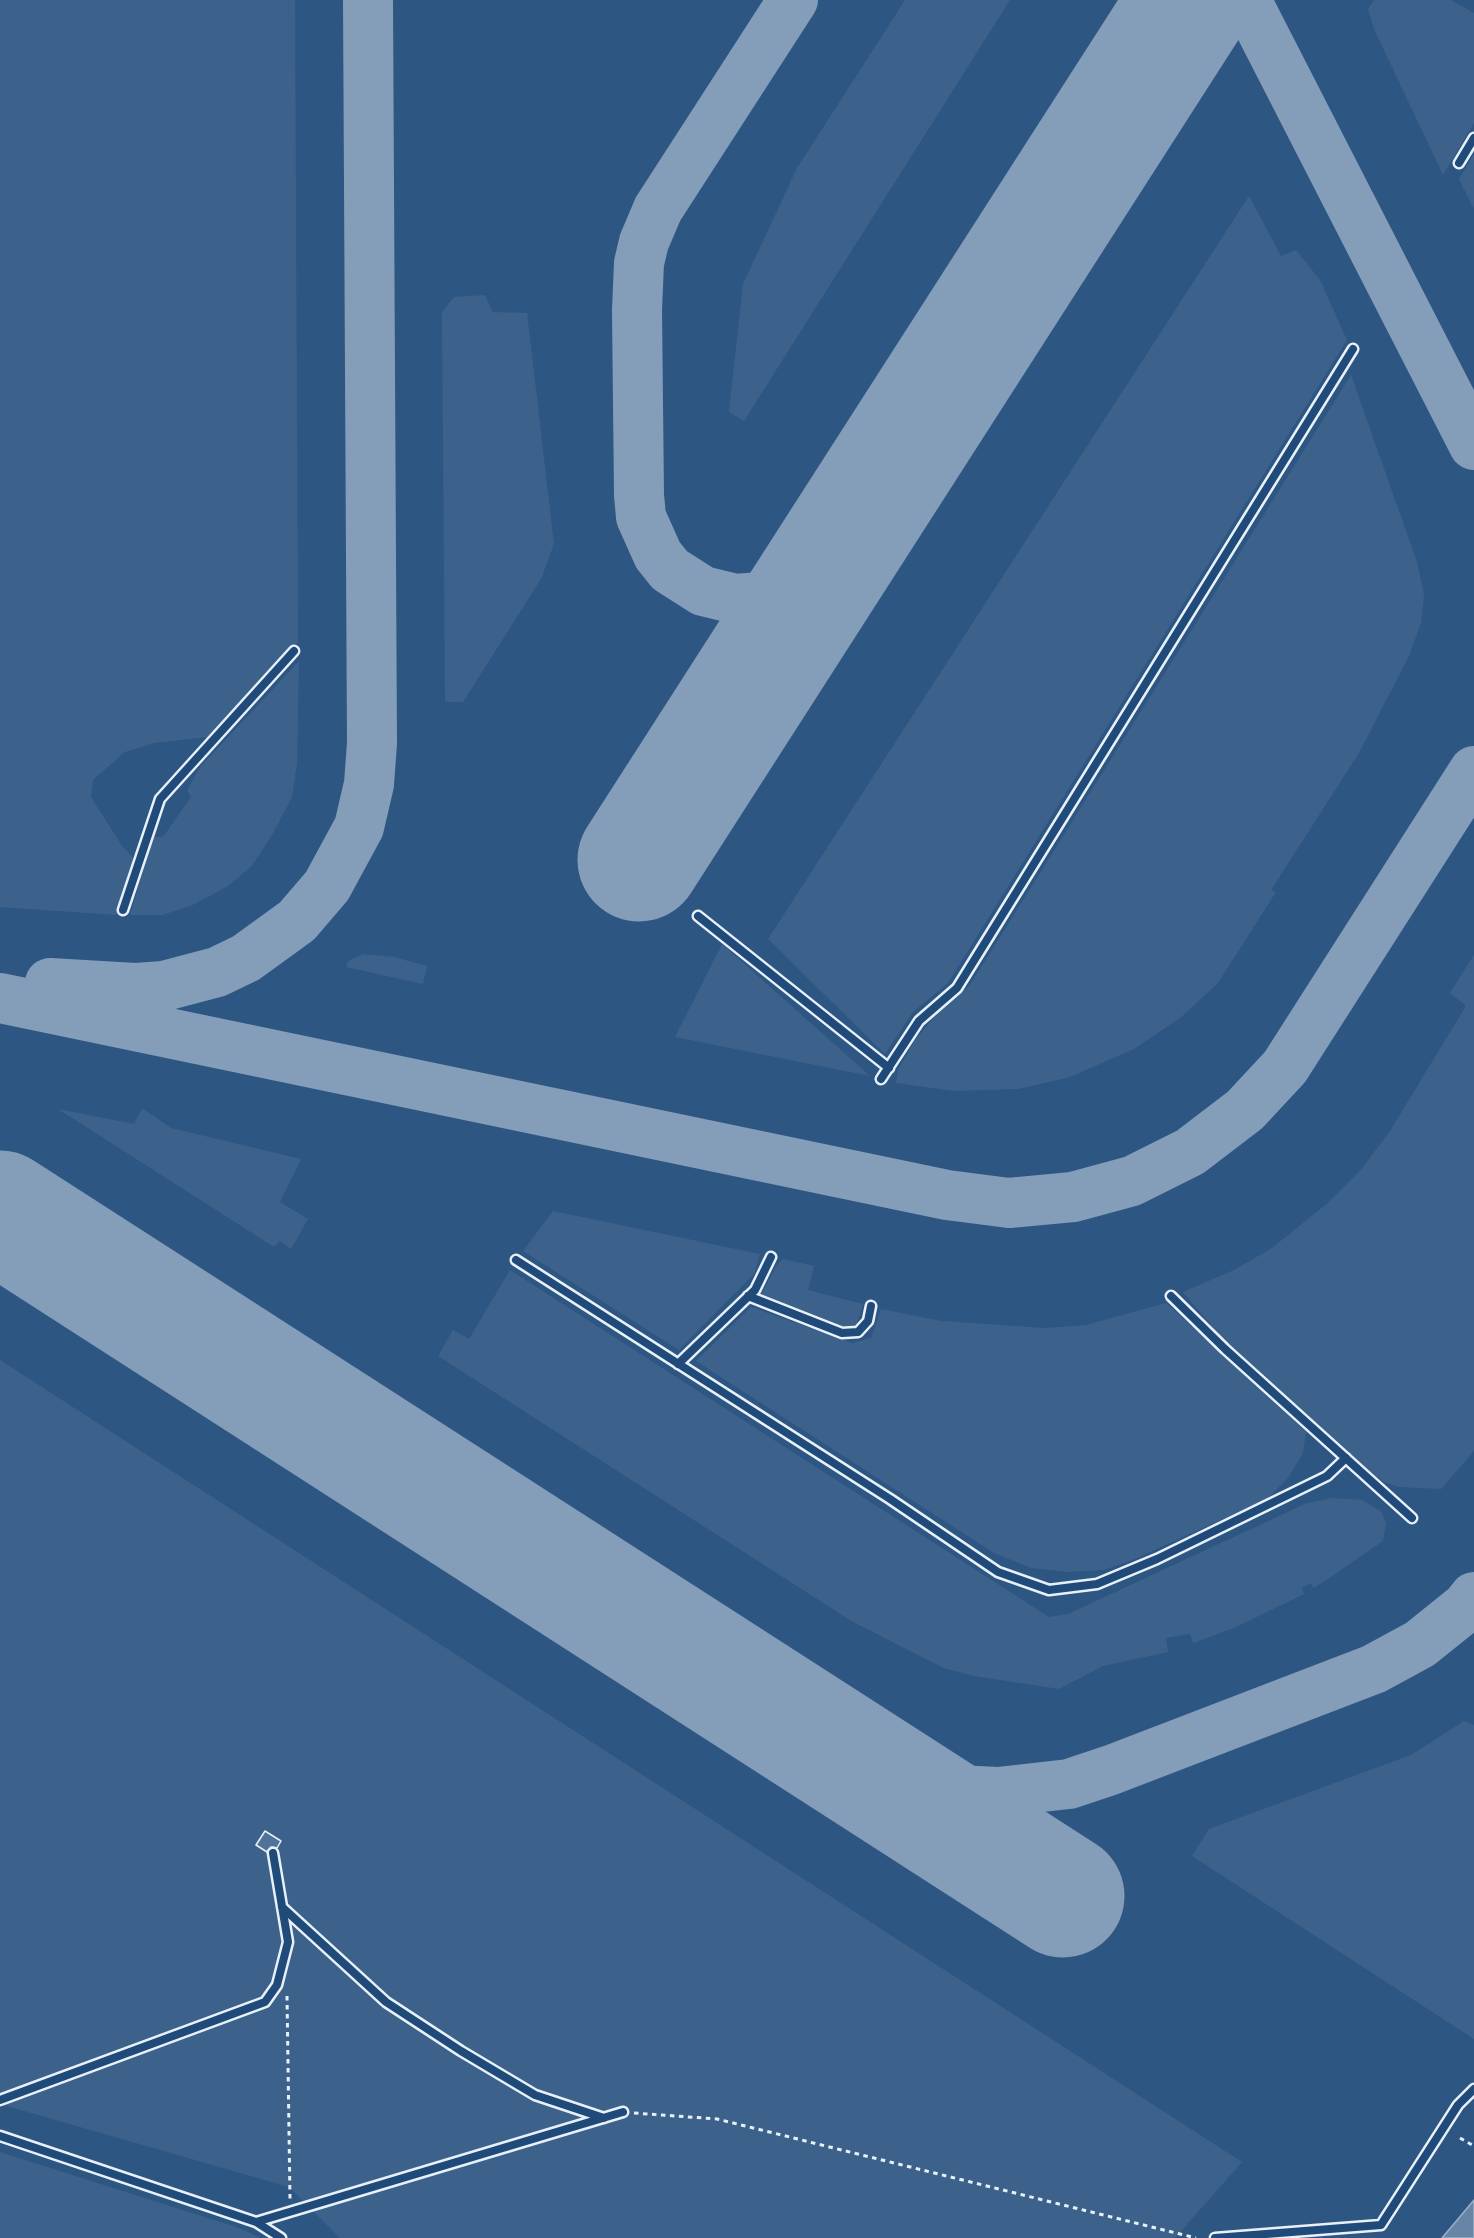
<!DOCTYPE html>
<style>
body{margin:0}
canvas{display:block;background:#1f4a7a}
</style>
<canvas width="1474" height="2238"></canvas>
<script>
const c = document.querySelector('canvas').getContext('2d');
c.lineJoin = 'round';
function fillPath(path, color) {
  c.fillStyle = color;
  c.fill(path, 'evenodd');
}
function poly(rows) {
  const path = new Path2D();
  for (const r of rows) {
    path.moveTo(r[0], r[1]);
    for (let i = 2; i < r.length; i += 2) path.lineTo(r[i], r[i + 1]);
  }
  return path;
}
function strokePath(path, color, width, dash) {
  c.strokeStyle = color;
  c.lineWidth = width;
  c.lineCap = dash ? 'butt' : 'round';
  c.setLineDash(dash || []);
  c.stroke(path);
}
fillPath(poly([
 [0,0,1474,0,1474,2238,0,2238]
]), '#2e5683');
fillPath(poly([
 [0,0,295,0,298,642,208,737,154,743,125,752,93,780,91,797,122,846,134,859,116,915,0,907],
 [905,0,1010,0,744,421,729,412,743,284,797,168],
 [1374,0,1451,0,1474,13,1474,123,1443,175,1374,29,1368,9],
 [1474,154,1474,209,1459,179],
 [1249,196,1281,256,1296,250,1320,280,1347,340,948,983,913,1012,885,1054,768,939],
 [485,295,493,312,527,313,554,544,541,579,463,702,445,702,442,312,454,297],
 [1351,375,1417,562,1424,595,1421,623,1409,656,1359,753,1271,890,1276,892,1218,983,1180,1018,1134,1049,1070,1077,1019,1089,954,1091,896,1083,898,1070,915,1040,937,1014,970,985],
 [299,661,297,763,292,797,272,835,252,866,228,886,195,904,163,915,130,915,153,837,163,837,191,797,187,790,201,766],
 [722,944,870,1076,675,1037],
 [363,954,394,957,427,966,423,984,346,967,348,961],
 [1474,955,1474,1451,1441,1489,1399,1487,1384,1482,1341,1449,1223,1339,1183,1292,1234,1270,1272,1248,1329,1202,1360,1171,1390,1131,1466,1006,1450,993],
 [142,1108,171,1128,301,1159,280,1202,308,1219,291,1249,280,1241,274,1247,58,1109,134,1124],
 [553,1211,760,1254,754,1274,679,1350,523,1251],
 [783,1259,814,1266,808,1290,863,1304,856,1326,849,1329,840,1327,765,1299,762,1293,777,1265],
 [510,1270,1049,1617,1068,1614,1307,1503,1333,1498,1362,1500,1382,1512,1386,1524,1383,1541,1325,1581,1313,1588,1311,1583,1302,1588,1304,1594,1234,1628,1193,1643,1190,1634,1166,1638,1168,1652,1103,1666,1059,1689,974,1676,944,1668,853,1622,438,1356,453,1330,469,1339],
 [1166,1303,1306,1432,1303,1453,1288,1478,1267,1499,1130,1561,1103,1570,1068,1572,1031,1568,994,1553,696,1361,751,1307,852,1343,871,1338,881,1309,941,1321,1045,1328,1086,1325],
 [0,1360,1242,2162,1175,2238,340,2238,289,2187,0,2104],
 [1464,1721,1474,1725,1474,2039,1192,1856,1209,1829,1411,1755],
 [0,2152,236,2227,261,2238,0,2238]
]), '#3c628c');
const water = poly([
 [1474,2200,1474,2238,1442,2238,1474,2200]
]);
fillPath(water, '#6685a7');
strokePath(water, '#9ab0c7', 1.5);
strokePath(poly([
 [793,0,658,209,644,242,639,263,637,310,639,495,641,517,658,555,670,570,703,591,736,599,772,596,804,581,829,561],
 [1246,0,1474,445],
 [50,983,135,988,164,986,217,972,246,958,297,921,327,886,359,827,369,784,372,743,368,0],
 [0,998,947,1195,1009,1203,1073,1197,1132,1181,1190,1152,1245,1110,1285,1067,1474,771],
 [810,1733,873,1765,909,1781,956,1790,998,1792,1069,1784,1111,1770,1374,1669,1420,1644,1466,1607,1474,1597]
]), '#849eb9', 50);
strokePath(poly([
 [639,860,1191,0],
 [0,1212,1063,1896]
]), '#849eb9', 123);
const building = poly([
 [265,1831,281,1841,277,1848,271,1847,267,1852,256,1845,265,1831]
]);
fillPath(building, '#517399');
strokePath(building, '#e8f1f8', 1.5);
const lane = poly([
 [1459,163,1474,138],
 [123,910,160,799,294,651],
 [698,916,889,1068],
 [881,1079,919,1021,957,988,1353,349],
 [516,1260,890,1499,998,1572,1049,1590,1097,1584,1157,1559,1327,1476,1346,1458],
 [748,1296,842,1333,858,1332,868,1321,871,1306],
 [1171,1296,1225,1349,1412,1518],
 [678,1364,755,1290,771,1257],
 [282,1907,386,2002,461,2051,535,2095,604,2118],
 [0,2100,265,2002,277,1985,288,1942,273,1853],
 [0,2136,256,2222,281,2238],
 [256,2222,623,2112],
 [1215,2238,1381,2225,1458,2105,1474,2089]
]);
strokePath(lane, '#e8f1f8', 13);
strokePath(poly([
 [287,1996,290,2199],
 [634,2113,717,2119,1196,2238],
 [1460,2138,1474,2146]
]), '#e8f1f8', 3, [4.5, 4.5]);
strokePath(lane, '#1f4a7a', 8);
</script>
